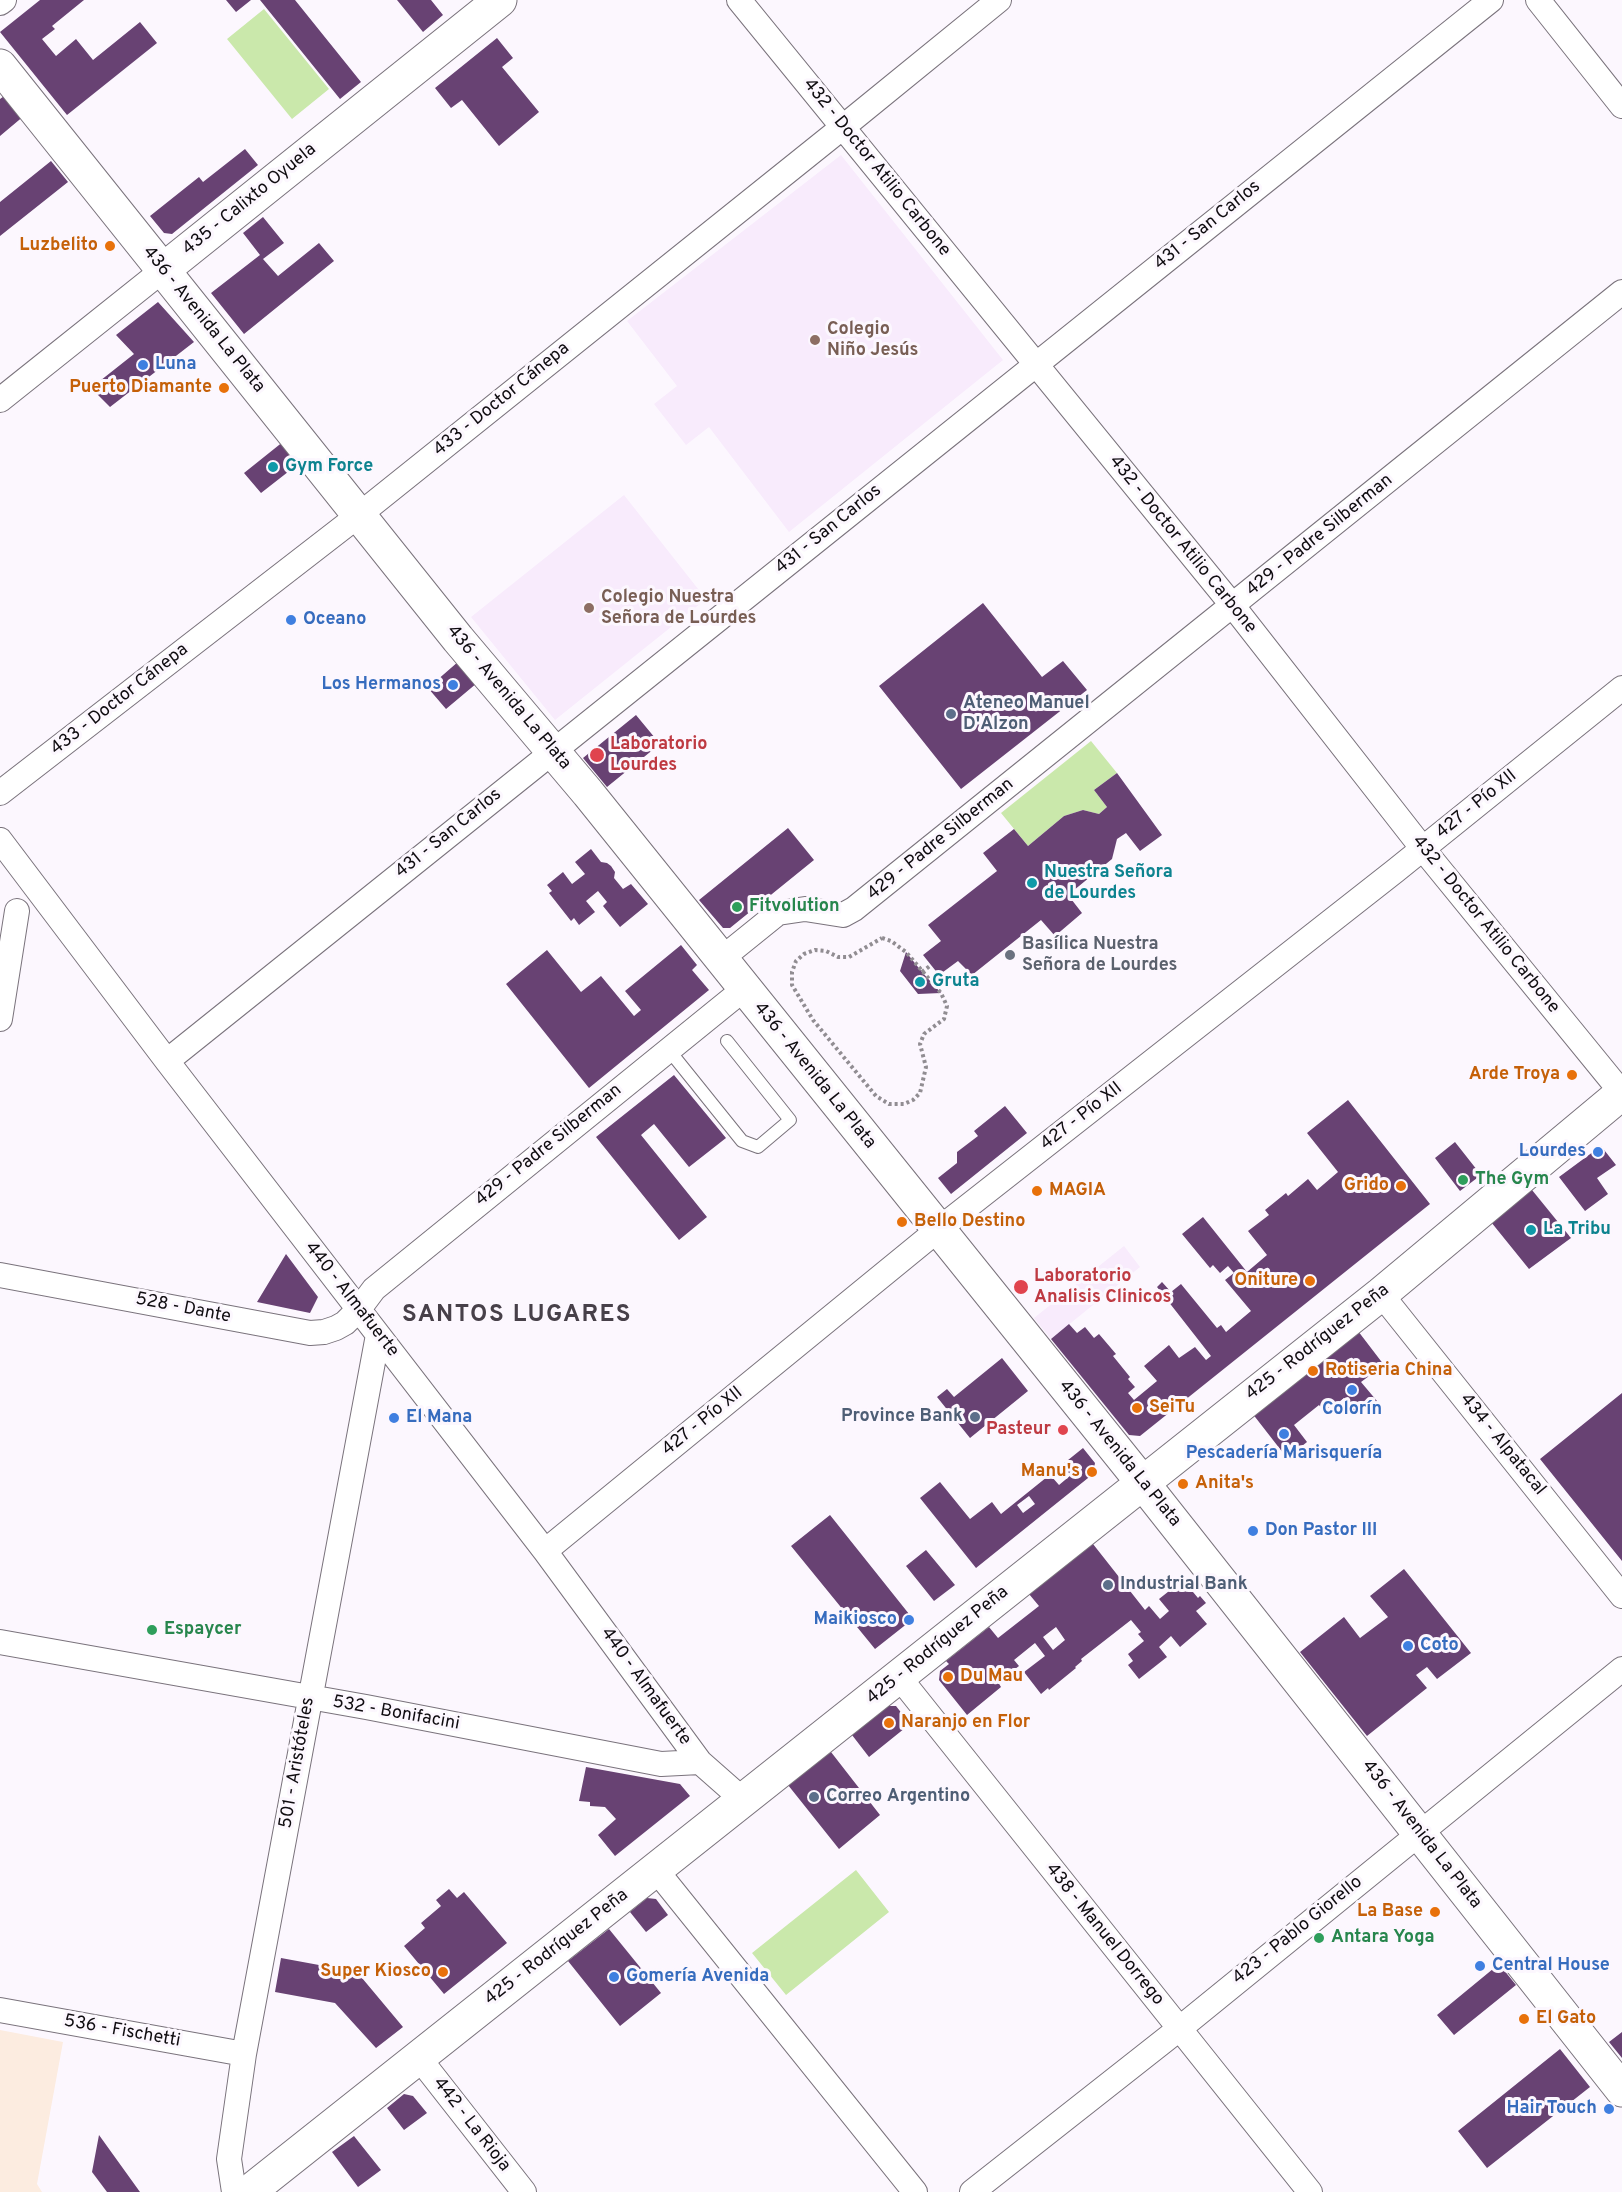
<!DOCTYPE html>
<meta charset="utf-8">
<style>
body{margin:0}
canvas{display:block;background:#fcf7fe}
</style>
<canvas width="1622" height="2192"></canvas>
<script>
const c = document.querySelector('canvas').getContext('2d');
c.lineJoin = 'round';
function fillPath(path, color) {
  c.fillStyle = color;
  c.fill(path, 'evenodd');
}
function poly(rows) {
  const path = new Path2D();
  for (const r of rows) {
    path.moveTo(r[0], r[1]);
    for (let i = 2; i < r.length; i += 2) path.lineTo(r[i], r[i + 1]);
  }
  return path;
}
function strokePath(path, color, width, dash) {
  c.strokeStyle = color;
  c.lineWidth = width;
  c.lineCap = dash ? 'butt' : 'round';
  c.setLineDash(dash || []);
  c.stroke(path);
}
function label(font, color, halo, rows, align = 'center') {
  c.font = font + ' Overpass,sans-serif';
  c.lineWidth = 6;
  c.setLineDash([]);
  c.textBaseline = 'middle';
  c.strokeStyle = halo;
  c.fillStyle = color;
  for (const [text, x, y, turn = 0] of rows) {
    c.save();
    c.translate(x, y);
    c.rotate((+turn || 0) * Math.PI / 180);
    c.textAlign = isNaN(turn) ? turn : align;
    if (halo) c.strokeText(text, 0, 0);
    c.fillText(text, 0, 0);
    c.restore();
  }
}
fillPath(poly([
 [841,155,1003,360,789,532,709,427,686,445,654,404,677,386,627,321],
 [624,495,706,599,555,720,471,617],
 [1124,1246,1140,1267,1051,1339,1034,1318]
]), '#f8ebfc');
fillPath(poly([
 [0,2030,63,2042,37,2184,42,2192,0,2192]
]), '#fcece0');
fillPath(poly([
 [264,9,329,89,292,119,227,39],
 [1091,741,1117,773,1094,790,1107,807,1099,814,1083,810,1064,816,1028,846,1001,813],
 [856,1870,889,1912,786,1995,752,1953]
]), '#cae8ab');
fillPath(poly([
 [40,0,84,0,52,26,55,29,42,39,56,56,76,39,93,60,140,22,157,43,67,115,0,32],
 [226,0,251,0,236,12],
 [260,0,295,0,361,82,340,99],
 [397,0,431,0,443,15,423,32],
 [497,38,513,58,502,67,539,112,499,146,462,100,451,108,435,88],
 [7,94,25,115,0,136,0,99],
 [245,149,258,165,172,234,164,233,150,216,199,177,203,182],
 [51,161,68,182,0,236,0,202],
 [263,217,284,243,263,259,278,276,319,243,334,261,244,334,211,293,260,255,243,233],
 [158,302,194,342,110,407,91,388,134,354,116,335],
 [284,441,302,461,261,493,244,473],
 [983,603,1042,677,1063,661,1087,690,961,789,879,686],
 [459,661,477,683,446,709,428,688],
 [636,715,660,744,607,787,583,758],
 [1117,773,1162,835,1140,851,1126,833,1117,839,1112,859,1068,895,1082,913,1055,936,1041,920,972,975,958,961,939,975,923,955,941,941,928,925,997,871,983,853,1014,829,1028,846,1064,816,1083,810,1099,814,1107,807,1094,790],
 [788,828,814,860,730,928,723,928,699,900],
 [591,849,601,862,607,863,611,866,615,872,614,878,623,889,631,884,648,904,620,927,603,906,607,902,598,891,586,901,595,912,579,925,574,918,571,921,549,893,552,891,547,885,563,872,572,884,585,874,575,862],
 [681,945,697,965,692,970,709,990,589,1088,506,984,547,950,581,992,601,976,634,1016,641,1010,625,991],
 [906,952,922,972,941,993,918,994,900,971],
 [674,1075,726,1138,689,1167,654,1124,641,1135,707,1217,679,1240,596,1137],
 [1348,1100,1430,1204,1140,1436,1129,1435,1051,1339,1069,1324,1077,1333,1085,1327,1094,1338,1099,1334,1116,1354,1113,1356,1130,1377,1128,1379,1135,1387,1128,1393,1134,1400,1157,1381,1144,1366,1169,1345,1179,1358,1195,1347,1206,1360,1211,1356,1157,1287,1162,1282,1171,1292,1181,1284,1217,1328,1221,1325,1226,1332,1251,1311,1225,1280,1234,1273,1228,1266,1220,1273,1213,1265,1210,1268,1182,1234,1203,1217,1247,1272,1267,1255,1248,1231,1269,1215,1265,1210,1286,1193,1288,1196,1308,1179,1317,1190,1338,1172,1307,1133],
 [1005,1106,1027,1133,951,1194,938,1178,957,1163,957,1152,978,1136,974,1131],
 [1455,1142,1481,1175,1460,1191,1435,1158],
 [1601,1146,1616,1165,1597,1178,1608,1194,1585,1211,1559,1177],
 [1532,1190,1571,1238,1529,1269,1491,1222],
 [286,1254,318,1297,310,1313,257,1302],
 [1358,1331,1384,1365,1361,1382,1377,1401,1357,1416,1344,1398,1325,1413,1319,1405,1294,1425,1307,1442,1287,1458,1252,1413],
 [1002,1358,1028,1391,970,1438,937,1397,947,1389,954,1397],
 [1622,1393,1622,1561,1540,1459],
 [1083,1448,1095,1463,1093,1474,976,1568,920,1498,940,1482,970,1519,992,1502,1001,1514],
 [1064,1468,1071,1475,1059,1485,1052,1477],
 [1029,1496,1035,1504,1023,1513,1017,1505],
 [830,1515,913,1619,875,1649,791,1546],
 [1093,1544,1145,1610,1149,1606,1160,1619,1169,1611,1159,1599,1183,1580,1198,1598,1200,1596,1206,1603,1196,1611,1207,1624,1180,1647,1171,1636,1159,1647,1167,1657,1139,1679,1128,1665,1133,1661,1128,1654,1144,1641,1138,1634,1141,1632,1131,1620,1081,1659,1082,1661,1075,1667,1076,1668,1049,1690,1048,1688,1041,1694,1024,1672,1045,1656,1035,1643,1014,1660,1019,1666,998,1682,1001,1687,967,1715,939,1680,940,1671,949,1664,946,1661,989,1627,998,1638,1039,1606,1029,1594],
 [1056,1627,1065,1640,1053,1650,1043,1637],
 [926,1550,955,1585,934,1601,906,1566],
 [1404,1569,1471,1653,1437,1679,1427,1667,1416,1675,1427,1688,1367,1736,1300,1652,1344,1617,1360,1638,1388,1617,1370,1596],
 [888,1706,896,1706,910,1724,869,1757,852,1735],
 [831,1752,880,1815,839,1849,788,1785],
 [586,1767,680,1784,690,1796,615,1856,598,1835,616,1819,605,1807,590,1806,590,1802,579,1801],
 [449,1889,457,1898,464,1892,507,1943,444,1994,404,1946,425,1928,421,1923,441,1906,436,1900],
 [647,1898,656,1899,668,1915,646,1932,630,1912],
 [609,1929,661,1993,620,2026,568,1961],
 [281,1958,357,1972,403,2027,376,2048,335,2003,275,1992],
 [1499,1964,1516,1985,1454,2035,1437,2015],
 [1622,2032,1622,2058,1609,2042],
 [1560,2049,1590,2087,1487,2168,1458,2131],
 [404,2094,413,2096,427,2113,404,2130,387,2108],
 [99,2135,140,2192,107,2192,92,2172],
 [354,2136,381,2170,358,2187,332,2152]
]), '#684273');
const lane = poly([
 [668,1049,742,1141,758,1147,790,1120,727,1041]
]);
const street = poly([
 [739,0,1233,606,1423,849,1622,1093],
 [1538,0,1622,106],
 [0,3,4,0],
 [0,400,163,270],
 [0,793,359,515,843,127,999,0],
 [0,840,167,1061,545,1551,700,1762,742,1799],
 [721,959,778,913,805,909,843,915,854,909,1622,292],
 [0,1019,17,911],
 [167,1061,1491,0],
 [0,1275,310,1333,324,1332,336,1328,345,1323,359,1309,374,1289,744,989],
 [1381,1294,1622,1596],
 [545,1551,939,1229,1395,871,1622,688],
 [0,1642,366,1707,661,1764,700,1762],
 [899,1677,1310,2192],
 [656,1870,915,2192],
 [0,2010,244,2054],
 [419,2058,524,2192],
 [234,2192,229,2159,244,2054,378,1335],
 [972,2192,1179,2029,1622,1669]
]);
const secondary = poly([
 [0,66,458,639,588,793,1142,1482,1622,2090],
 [163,270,500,0],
 [249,2192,1381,1294,1622,1093]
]);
strokePath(lane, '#7a737c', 14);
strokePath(street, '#7a737c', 26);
strokePath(secondary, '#7a737c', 35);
strokePath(poly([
 [882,938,891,941,906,952,941,993,947,1006,944,1019,924,1034,920,1044,926,1067,920,1093,913,1100,904,1104,889,1104,876,1096,813,1020,792,985,792,972,796,961,804,954,815,950,826,951,838,957,849,957,882,938],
 [922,972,931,965]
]), '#918d92', 4, [3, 3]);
strokePath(lane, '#fff', 12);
strokePath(street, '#fff', 24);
strokePath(secondary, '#fff', 33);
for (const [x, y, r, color] of [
 [110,246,6,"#e8710a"],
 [815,340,6,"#8d6e63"],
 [143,365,6,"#3f7fe0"],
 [224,388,6,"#e8710a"],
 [273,467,6,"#0f9aa8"],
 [589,608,6,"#8d6e63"],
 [291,620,6,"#3f7fe0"],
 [453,685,6,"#3f7fe0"],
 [951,714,6,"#5c6f8a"],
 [597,755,8,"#e0444e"],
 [1032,883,6,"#0f9aa8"],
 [737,907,6,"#2e9e5b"],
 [1010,955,6,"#6b7280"],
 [920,982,6,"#0f9aa8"],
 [1572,1075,6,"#e8710a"],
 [1598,1152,6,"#3f7fe0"],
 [1463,1180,6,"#2e9e5b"],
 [1401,1186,6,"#e8710a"],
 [1037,1191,6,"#e8710a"],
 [902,1222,6,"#e8710a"],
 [1531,1230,6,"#0f9aa8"],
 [1310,1281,6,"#e8710a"],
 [1021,1287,8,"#e0444e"],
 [1313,1371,6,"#e8710a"],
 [1352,1390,6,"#3f7fe0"],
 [1137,1408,6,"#e8710a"],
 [975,1417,6,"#5c6f8a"],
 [394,1418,6,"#3f7fe0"],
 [1063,1430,6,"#e0444e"],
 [1284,1434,6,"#3f7fe0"],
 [1092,1472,6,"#e8710a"],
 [1183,1484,6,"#e8710a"],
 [1253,1531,6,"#3f7fe0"],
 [1108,1585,6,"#5c6f8a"],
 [909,1620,6,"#3f7fe0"],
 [152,1630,6,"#2e9e5b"],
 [1408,1646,6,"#3f7fe0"],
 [948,1677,6,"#e8710a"],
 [889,1723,6,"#e8710a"],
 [814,1797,6,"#5c6f8a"],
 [1435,1912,6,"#e8710a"],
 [1319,1938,6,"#2e9e5b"],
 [1480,1966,6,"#3f7fe0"],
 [443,1972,6,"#e8710a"],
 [614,1977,6,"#3f7fe0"],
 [1524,2019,6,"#e8710a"],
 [1609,2109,6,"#3f7fe0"]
]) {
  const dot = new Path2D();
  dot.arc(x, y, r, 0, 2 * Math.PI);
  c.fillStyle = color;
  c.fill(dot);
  strokePath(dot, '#fcf7fe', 2);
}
label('18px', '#0f0c10', '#fcf7fe', [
 ["432 - Doctor Atilio Carbone",876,168,51],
 ["435 - Calixto Oyuela",250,200,-39],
 ["431 - San Carlos",1208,226,-39],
 ["436 - Avenida La Plata",203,320,51],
 ["433 - Doctor Cánepa",502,400,-39],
 ["431 - San Carlos",829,530,-39],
 ["429 - Padre Silberman",1320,536,-39],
 ["432 - Doctor Atilio Carbone",1182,545,51],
 ["436 - Avenida La Plata",508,698,50],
 ["433 - Doctor Cánepa",120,700,-38],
 ["427 - Pío XII",1477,805,-39],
 ["431 - San Carlos",449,834,-39],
 ["429 - Padre Silberman",941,840,-39],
 ["432 - Doctor Atilio Carbone",1485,925,51],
 ["436 - Avenida La Plata",814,1076,51],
 ["427 - Pío XII",1082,1117,-38],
 ["429 - Padre Silberman",549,1146,-39],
 ["440 - Almafuerte",351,1300,52],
 ["528 - Dante",183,1309,11],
 ["425 - Rodríguez Peña",1318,1343,-38],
 ["427 - Pío XII",703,1422,-39],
 ["434 - Alpatacal",1502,1445,51],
 ["436 - Avenida La Plata",1119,1454,51],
 ["425 - Rodríguez Peña",938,1646,-39],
 ["440 - Almafuerte",645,1687,54],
 ["532 - Bonifacini",396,1714,10],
 ["501 - Aristóteles",298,1763,-80],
 ["436 - Avenida La Plata",1421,1835,52],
 ["423 - Pablo Giorello",1298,1931,-39],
 ["438 - Manuel Dorrego",1104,1935,51],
 ["425 - Rodríguez Peña",557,1948,-38],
 ["536 - Fischetti",122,2032,10],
 ["442 - La Rioja",471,2125,52]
]);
label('bold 18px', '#c56008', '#fcf7fe', [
 ["Luzbelito",98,246],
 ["Puerto Diamante",212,388],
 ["Arde Troya",1560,1075],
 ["Grido",1389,1186],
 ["MAGIA",1049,1191,"left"],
 ["Bello Destino",914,1222,"left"],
 ["Oniture",1298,1281],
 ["Rotiseria China",1325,1371,"left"],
 ["SeiTu",1149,1408,"left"],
 ["Manu's",1080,1472],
 ["Anita's",1195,1484,"left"],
 ["Du Mau",960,1677,"left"],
 ["Naranjo en Flor",901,1723,"left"],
 ["La Base",1423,1912],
 ["Super Kiosco",431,1972],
 ["El Gato",1536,2019,"left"]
], 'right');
label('bold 18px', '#785e54', '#fcf7fe', [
 ["Colegio",827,330],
 ["Niño Jesús",827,351],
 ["Colegio Nuestra",601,598],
 ["Señora de Lourdes",601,619]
], 'left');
label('bold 18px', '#366cbe', '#fcf7fe', [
 ["Luna",155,365],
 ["Oceano",303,620],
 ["Los Hermanos",441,685,"right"],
 ["Lourdes",1586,1152,"right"],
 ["Colorín",1352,1410,"center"],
 ["El Mana",406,1418],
 ["Pescadería Marisquería",1284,1454,"center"],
 ["Don Pastor III",1265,1531],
 ["Maikiosco",897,1620,"right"],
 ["Coto",1420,1646],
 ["Central House",1492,1966],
 ["Gomería Avenida",626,1977],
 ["Hair Touch",1597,2109,"right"]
], 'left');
label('bold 18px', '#0d838f', '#fcf7fe', [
 ["Gym Force",285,467],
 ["Nuestra Señora",1044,873],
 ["de Lourdes",1044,894],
 ["Gruta",932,982],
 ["La Tribu",1543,1230]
], 'left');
label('bold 18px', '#4e5e75', '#fcf7fe', [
 ["Ateneo Manuel",963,704],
 ["D'Alzon",963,725],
 ["Province Bank",963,1417,"right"],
 ["Industrial Bank",1120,1585],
 ["Correo Argentino",826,1797]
], 'left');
label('bold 18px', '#be3a42', '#fcf7fe', [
 ["Laboratorio",610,745],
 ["Lourdes",610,766],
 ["Laboratorio",1034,1277],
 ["Analisis Clinicos",1034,1298],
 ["Pasteur",1051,1430,"right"]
], 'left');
label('bold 18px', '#27864d', '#fcf7fe', [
 ["Fitvolution",749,907],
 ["The Gym",1475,1180],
 ["Espaycer",164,1630],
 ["Antara Yoga",1331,1938]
], 'left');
label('bold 18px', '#5b616d', '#fcf7fe', [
 ["Basílica Nuestra",1022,945],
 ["Señora de Lourdes",1022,966]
], 'left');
c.letterSpacing = '1.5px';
label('bold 24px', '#474049', '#fcf7fe', [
 ["SANTOS LUGARES",517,1316]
]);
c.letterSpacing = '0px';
</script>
